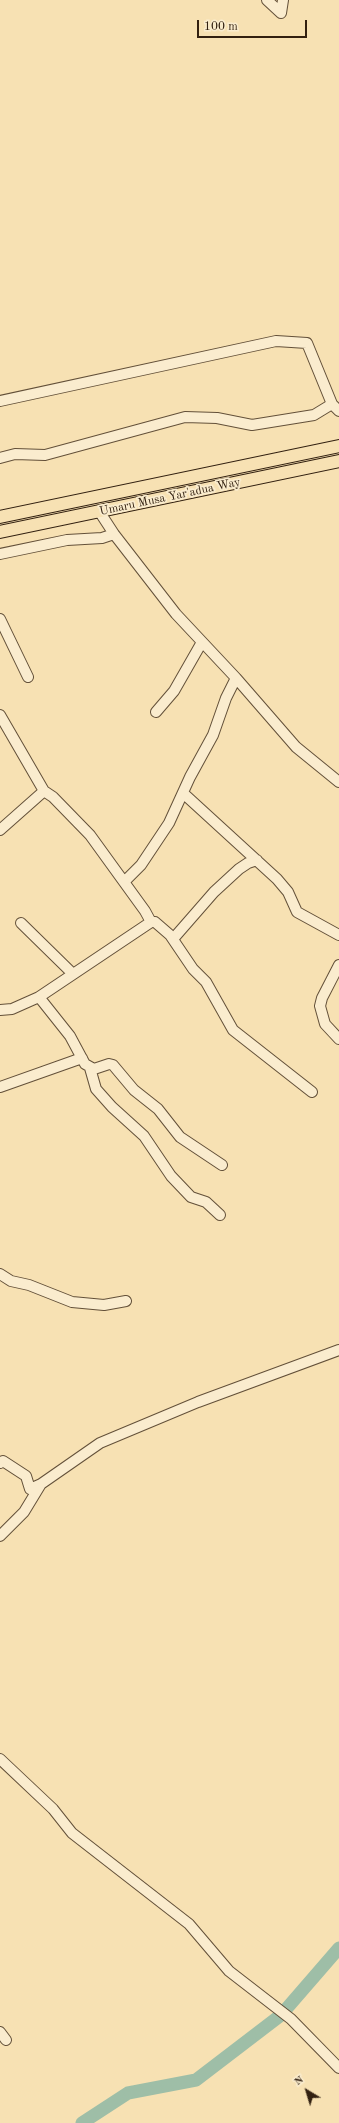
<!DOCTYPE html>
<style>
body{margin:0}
#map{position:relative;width:339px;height:2123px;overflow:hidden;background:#f7e1b3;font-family:"Old Standard TT",serif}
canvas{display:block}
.north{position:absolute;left:287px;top:2071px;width:40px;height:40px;-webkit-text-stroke:3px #faecce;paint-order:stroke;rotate:322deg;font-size:11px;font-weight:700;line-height:16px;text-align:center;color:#322010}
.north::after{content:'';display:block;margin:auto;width:14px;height:18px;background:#322010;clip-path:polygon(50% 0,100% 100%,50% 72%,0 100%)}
.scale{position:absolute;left:197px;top:20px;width:110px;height:18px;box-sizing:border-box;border:2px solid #322010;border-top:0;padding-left:5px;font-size:12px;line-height:14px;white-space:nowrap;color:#322010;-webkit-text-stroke:3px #faecce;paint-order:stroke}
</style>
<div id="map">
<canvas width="339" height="2123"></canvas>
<div class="north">N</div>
<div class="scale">100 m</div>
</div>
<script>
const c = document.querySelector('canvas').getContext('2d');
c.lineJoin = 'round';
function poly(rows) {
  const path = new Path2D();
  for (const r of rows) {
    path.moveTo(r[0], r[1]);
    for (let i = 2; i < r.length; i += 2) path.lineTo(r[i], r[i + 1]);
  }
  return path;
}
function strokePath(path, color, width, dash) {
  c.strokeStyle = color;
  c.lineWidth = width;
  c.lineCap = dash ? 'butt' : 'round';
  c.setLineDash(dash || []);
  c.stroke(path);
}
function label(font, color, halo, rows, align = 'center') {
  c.font = font + ' "Old Standard TT",serif';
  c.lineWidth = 3.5;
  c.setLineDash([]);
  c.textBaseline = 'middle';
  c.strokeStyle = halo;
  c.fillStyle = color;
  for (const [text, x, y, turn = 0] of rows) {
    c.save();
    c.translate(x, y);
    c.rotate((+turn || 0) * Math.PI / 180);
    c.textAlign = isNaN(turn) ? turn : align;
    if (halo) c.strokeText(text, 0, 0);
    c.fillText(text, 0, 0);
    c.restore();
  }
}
strokePath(poly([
 [82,2123,128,2093,196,2080,281,2015,339,1948]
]), '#9ebea7', 13);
const minor = poly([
 [267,0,281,13],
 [281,13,283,0],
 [0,401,276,341,307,343,332,404,339,411],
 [0,458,15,454,45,455,185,417,217,418,252,425,314,415,332,404],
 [99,511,114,534,176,614,236,678,296,747,339,782],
 [0,554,67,540,102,538,114,534],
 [0,619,28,677],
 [156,712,174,691,202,642],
 [0,715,44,791,53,797,90,835,145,911,151,922],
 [183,793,277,879,288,892,297,912,339,935],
 [0,830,44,791],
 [124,882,141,865,169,823,190,777,213,735,226,698,236,678],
 [21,923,73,974],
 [173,939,214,892,239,869,248,863,257,860],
 [339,965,322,998,320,1006,325,1024,339,1039],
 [39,997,151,922,155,922,170,935,193,969,206,982,233,1030,312,1092],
 [0,1010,12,1009,39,997,70,1036,85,1064,94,1069,109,1064,113,1065,134,1090,158,1109,180,1137,222,1165],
 [90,1068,96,1089,112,1107,144,1136,171,1176,191,1197,206,1202,220,1215],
 [0,1087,82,1058],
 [0,1274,11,1281,29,1285,72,1302,104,1305,126,1301],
 [0,1463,3,1461,26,1476,30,1489,41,1484,100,1443,198,1402,339,1350],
 [0,1536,24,1512,41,1484],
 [0,1759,53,1809,72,1833,189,1924,229,1971,291,2019,339,2068],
 [0,2032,6,2040]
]);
const major = poly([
 [0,517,339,446],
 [0,532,339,461]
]);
strokePath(minor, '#635039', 12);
strokePath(major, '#322010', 14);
strokePath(minor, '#faecce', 10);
strokePath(major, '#f7e1b3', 12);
label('12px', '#322010', '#faecce', [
 ["Umaru Musa Yar'adua Way",170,497,-12]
]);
</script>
